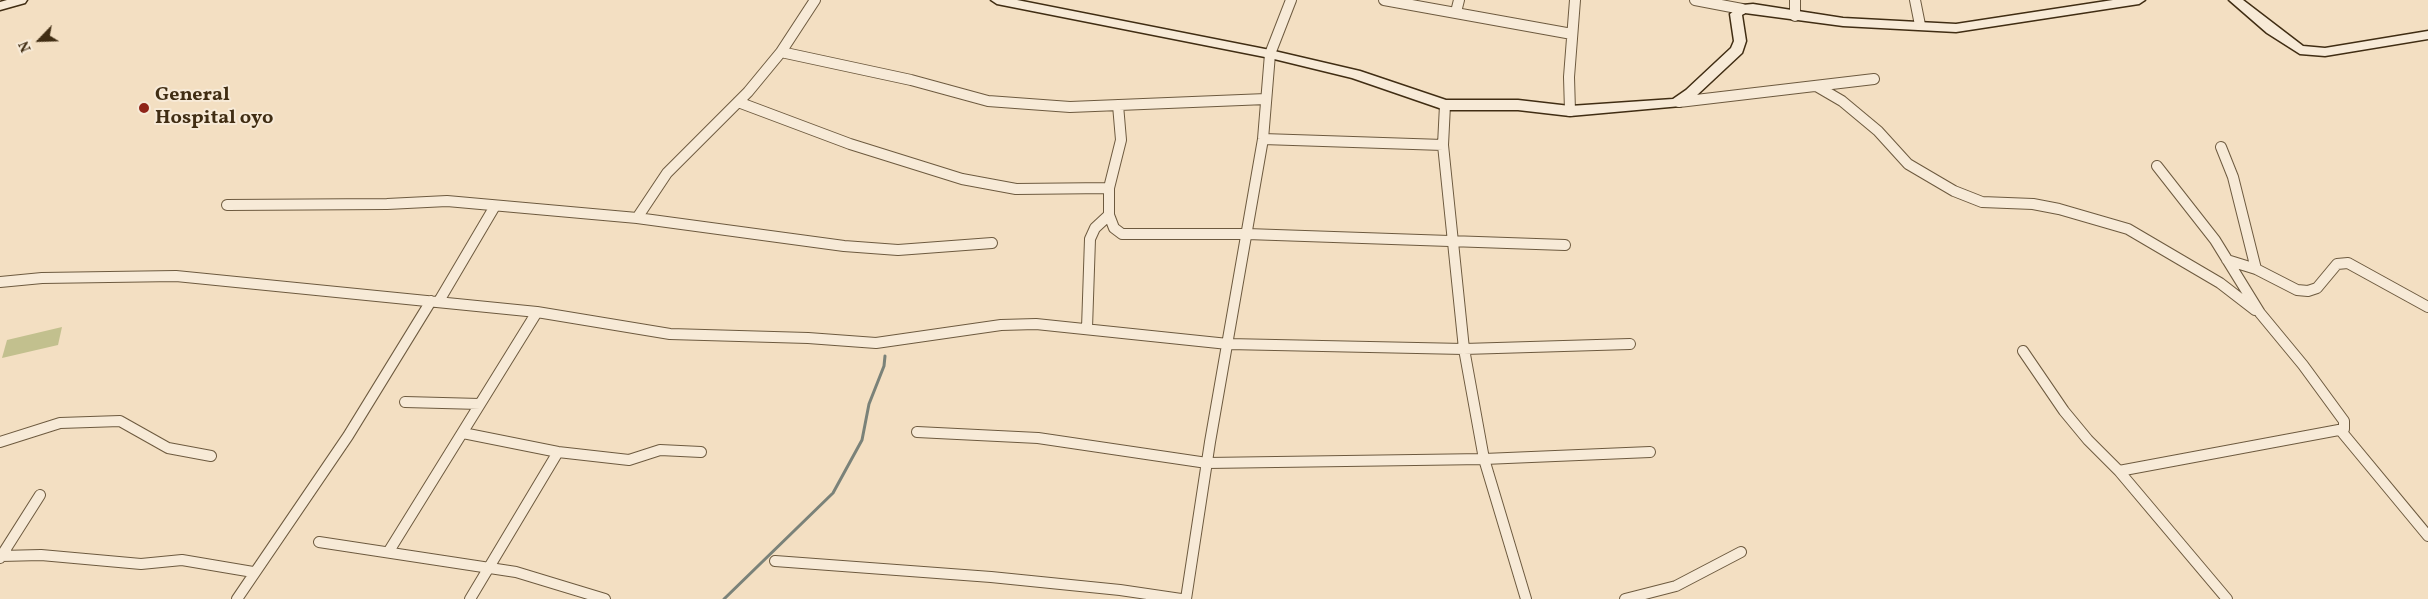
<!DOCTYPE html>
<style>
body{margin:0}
#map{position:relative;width:2428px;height:599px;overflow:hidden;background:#f3dfc2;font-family:Vollkorn,serif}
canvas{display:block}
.north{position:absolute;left:15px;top:15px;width:50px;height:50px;-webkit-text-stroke:4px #f7ead7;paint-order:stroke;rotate:246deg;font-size:14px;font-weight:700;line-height:20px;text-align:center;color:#402d13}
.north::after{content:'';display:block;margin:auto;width:18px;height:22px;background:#402d13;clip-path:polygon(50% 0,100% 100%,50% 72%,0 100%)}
</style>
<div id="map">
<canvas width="2428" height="599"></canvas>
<div class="north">N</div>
</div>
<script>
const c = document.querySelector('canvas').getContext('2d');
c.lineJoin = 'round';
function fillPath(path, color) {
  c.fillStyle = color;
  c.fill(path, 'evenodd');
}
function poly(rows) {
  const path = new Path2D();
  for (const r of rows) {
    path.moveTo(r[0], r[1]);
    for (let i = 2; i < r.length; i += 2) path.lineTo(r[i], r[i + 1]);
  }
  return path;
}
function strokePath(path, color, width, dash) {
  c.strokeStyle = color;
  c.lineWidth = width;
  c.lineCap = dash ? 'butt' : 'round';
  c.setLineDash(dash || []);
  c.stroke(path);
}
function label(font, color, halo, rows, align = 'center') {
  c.font = font + ' Vollkorn,serif';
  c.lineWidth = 4;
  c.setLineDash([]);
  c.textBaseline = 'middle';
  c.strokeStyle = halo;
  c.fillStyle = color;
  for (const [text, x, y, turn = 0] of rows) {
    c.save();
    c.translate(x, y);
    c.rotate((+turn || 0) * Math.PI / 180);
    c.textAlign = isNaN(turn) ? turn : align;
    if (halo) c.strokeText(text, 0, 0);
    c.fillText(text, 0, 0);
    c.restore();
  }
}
fillPath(poly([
 [62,327,58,345,2,358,7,340]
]), '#c2c08e');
strokePath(poly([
 [724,599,833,493,862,440,869,404,884,366,885,356]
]), '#7a8279', 3);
const street = poly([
 [1384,0,1572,34],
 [1695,0,1742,9],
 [1795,0,1795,16],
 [1915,0,1920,25],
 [1456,12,1459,0],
 [781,52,911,80,988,101,1070,107,1266,99],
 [1818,87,1842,101,1878,131,1908,164,1954,191,1982,202,2033,204,2059,209,2128,229,2220,283,2255,310],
 [738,102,850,144,962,179,1016,189,1109,188],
 [1679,102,1874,79],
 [1118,105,1121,140,1109,188,1109,215,1114,228,1122,234,1247,234,1565,245],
 [1445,105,1443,145,1464,349,1484,459,1526,599],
 [1570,111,1569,77,1575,0],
 [1263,139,1443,145],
 [2221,147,2233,177,2256,269],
 [227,205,387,204,447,201,637,218,844,246,898,250,992,243],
 [637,218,667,173,748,92,781,52,815,0],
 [2227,260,2256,269,2297,290,2308,291,2317,288,2337,264,2348,263,2428,307],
 [0,282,42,278,176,276,537,312,670,334,808,338,876,343,1001,325,1036,324,1228,344,1464,349,1630,344],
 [439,301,495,206],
 [1087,328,1090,239,1095,228,1109,215],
 [2023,351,2064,411,2088,440,2119,471,2227,599],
 [405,402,480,404],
 [2341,431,2428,536],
 [917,432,1038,438,1207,463,1484,459,1650,452],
 [463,433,558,452,629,460,660,450,701,452],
 [0,442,60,423,120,421,168,448,211,456],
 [2119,471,2344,429,2344,421,2303,365,2260,313,2215,240,2157,166],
 [319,542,516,572,605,599],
 [389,551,537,312],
 [1,556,41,555,141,564,182,560,253,572],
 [0,558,40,495],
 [775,561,991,577,1120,590,1181,599],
 [237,599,348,436,431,301],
 [470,599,558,452],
 [1186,599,1210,442,1263,139,1270,54,1291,0],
 [1625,599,1676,586,1741,552]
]);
const secondary = poly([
 [7,0,27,0,25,3,0,10,0,2,7,0],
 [991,0,1017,0,1270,50,1360,71,1446,100,1518,100,1570,106,1673,99,1686,90,1731,48,1734,41,1730,14,1742,5,1753,4,1843,18,1956,24,2113,0,2145,0,2139,4,1956,32,1843,26,1745,13,1742,15,1746,41,1742,53,1696,96,1681,106,1570,116,1518,110,1445,110,1352,78,1270,58,997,4,991,0],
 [2229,0,2243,0,2303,46,2325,48,2428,31,2428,39,2325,56,2300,54,2267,33,2229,0]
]);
strokePath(street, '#6d5a3f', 12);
strokePath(secondary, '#402d13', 3);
strokePath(street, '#f7ead7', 10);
fillPath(secondary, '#f7ead7');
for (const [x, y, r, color] of [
 [144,108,6,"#8f2418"]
]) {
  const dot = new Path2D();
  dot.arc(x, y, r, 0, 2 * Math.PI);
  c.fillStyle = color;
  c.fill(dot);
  strokePath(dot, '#f7ead7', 2);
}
label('bold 20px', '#402d13', '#f7ead7', [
 ["General",155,96],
 ["Hospital oyo",155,119]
], 'left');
</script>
